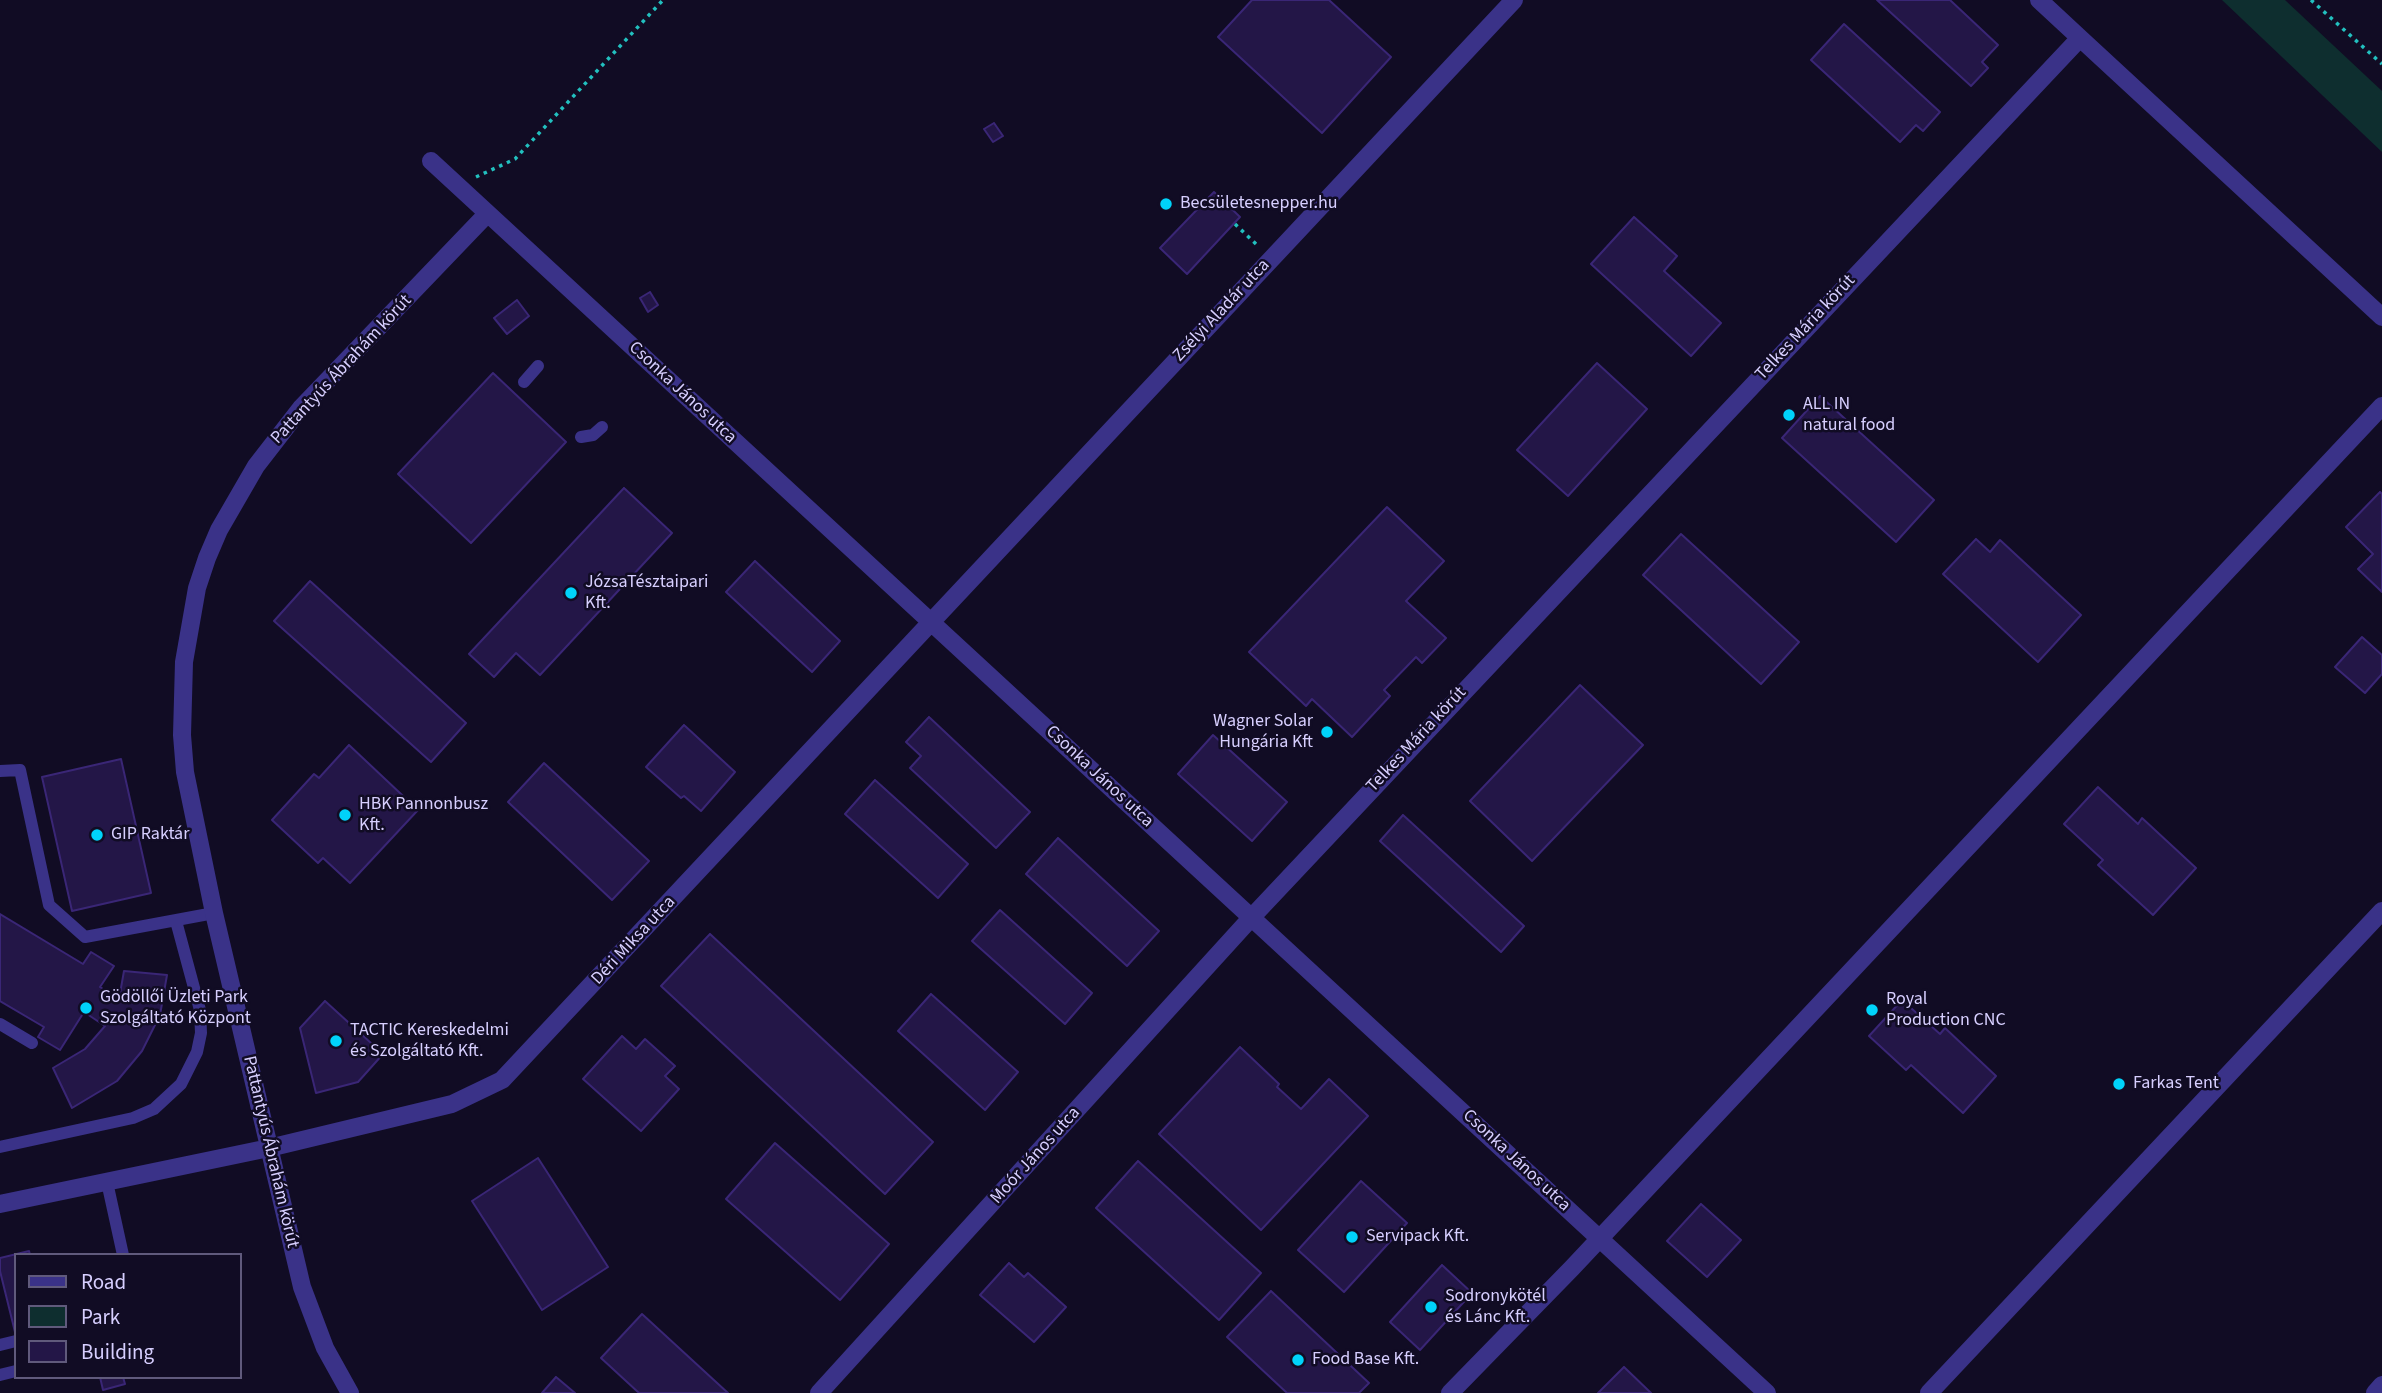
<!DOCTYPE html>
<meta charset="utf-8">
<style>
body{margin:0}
#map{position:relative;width:2382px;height:1393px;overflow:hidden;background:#110c24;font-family:"Source Sans 3",sans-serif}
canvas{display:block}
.legend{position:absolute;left:14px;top:1253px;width:228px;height:126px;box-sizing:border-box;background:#110c24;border:2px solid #605a7c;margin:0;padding:9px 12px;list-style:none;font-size:21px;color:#d7cfff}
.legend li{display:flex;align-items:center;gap:14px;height:35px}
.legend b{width:35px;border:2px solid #605a7c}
</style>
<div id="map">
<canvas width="2382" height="1393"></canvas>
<ul class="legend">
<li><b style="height:9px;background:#3a3288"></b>Road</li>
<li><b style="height:19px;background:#0e2e2f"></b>Park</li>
<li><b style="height:19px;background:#231647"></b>Building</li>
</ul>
</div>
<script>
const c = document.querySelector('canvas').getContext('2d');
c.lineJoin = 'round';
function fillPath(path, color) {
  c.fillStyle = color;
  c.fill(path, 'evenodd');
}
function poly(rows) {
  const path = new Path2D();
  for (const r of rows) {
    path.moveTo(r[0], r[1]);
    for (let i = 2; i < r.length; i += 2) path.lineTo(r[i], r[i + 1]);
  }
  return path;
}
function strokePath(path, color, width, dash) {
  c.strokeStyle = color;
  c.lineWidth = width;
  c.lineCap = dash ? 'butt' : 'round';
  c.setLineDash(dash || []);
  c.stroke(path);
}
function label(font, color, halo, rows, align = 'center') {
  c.font = font + ' "Source Sans 3",sans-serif';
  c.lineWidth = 5;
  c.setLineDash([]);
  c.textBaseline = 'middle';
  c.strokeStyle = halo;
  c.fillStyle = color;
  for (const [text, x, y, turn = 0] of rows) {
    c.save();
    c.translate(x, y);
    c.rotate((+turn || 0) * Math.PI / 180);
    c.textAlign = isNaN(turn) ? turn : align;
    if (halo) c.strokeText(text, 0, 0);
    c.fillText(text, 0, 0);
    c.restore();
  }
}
fillPath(poly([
 [2222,0,2285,0,2382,91,2382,152]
]), '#0e2e2f');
const building = poly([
 [1252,0,1329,0,1391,57,1322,133,1218,37,1252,0],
 [1877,0,1950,0,1998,45,1982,62,1988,68,1971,86,1877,0],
 [1844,24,1940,112,1923,131,1916,125,1900,142,1811,60,1844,24],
 [994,123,1003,136,993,142,984,129,994,123],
 [1214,192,1240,217,1187,274,1160,248,1214,192],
 [1634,217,1677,256,1664,271,1721,323,1691,356,1591,264,1634,217],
 [650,292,658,305,648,312,640,298,650,292],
 [517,300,529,316,507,334,494,318,517,300],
 [1597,363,1647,409,1568,496,1517,450,1597,363],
 [493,373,566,442,471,543,398,474,493,373],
 [1820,396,1934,500,1896,542,1782,438,1820,396],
 [624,488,672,533,540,675,516,653,494,677,469,654,624,488],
 [2380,492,2382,494,2382,592,2358,569,2373,554,2346,527,2380,492],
 [1387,507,1444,561,1406,601,1446,638,1422,663,1416,657,1384,690,1390,696,1352,737,1312,699,1306,706,1249,652,1387,507],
 [1681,534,1799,642,1761,684,1643,575,1681,534],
 [1976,539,1990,552,2000,540,2081,615,2038,662,1943,574,1976,539],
 [755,561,840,641,812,672,726,592,755,561],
 [310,581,466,723,431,762,274,621,310,581],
 [2362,637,2382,655,2382,674,2365,693,2335,667,2362,637],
 [1580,685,1643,745,1532,861,1470,801,1580,685],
 [929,717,1030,812,996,848,910,768,921,756,906,742,929,717],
 [684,725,735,772,701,811,684,796,681,798,646,767,684,725],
 [1213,735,1287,802,1252,841,1178,774,1213,735],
 [349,745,418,810,350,883,323,858,318,863,272,820,314,774,319,778,349,745],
 [121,759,151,893,72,911,42,777,121,759],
 [544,763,649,861,612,900,508,802,544,763],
 [875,780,968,864,938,898,845,814,875,780],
 [2098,787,2138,824,2142,818,2196,868,2153,915,2098,865,2103,860,2064,824,2098,787],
 [1403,815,1524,926,1501,952,1380,841,1403,815],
 [1058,838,1159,931,1127,966,1026,874,1058,838],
 [1000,910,1092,993,1065,1024,972,941,1000,910],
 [0,914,83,964,91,952,114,966,100,987,119,999,124,971,167,975,160,1015,142,1051,117,1081,72,1108,53,1068,85,1049,105,1026,84,1012,60,1050,38,1037,44,1027,0,1001,0,914],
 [710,934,933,1142,885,1194,661,986,710,934],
 [931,994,1018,1072,985,1110,898,1031,931,994],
 [1902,1000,1940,1034,1945,1028,1996,1076,1963,1113,1911,1065,1906,1070,1869,1036,1902,1000],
 [325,1001,383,1054,358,1082,316,1093,300,1028,325,1001],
 [622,1036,636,1049,645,1039,675,1066,665,1076,679,1089,641,1131,583,1079,622,1036],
 [1240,1047,1279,1084,1277,1087,1301,1109,1329,1079,1368,1116,1261,1230,1159,1134,1240,1047],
 [775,1143,889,1244,840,1300,726,1199,775,1143],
 [538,1158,608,1267,542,1310,472,1201,538,1158],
 [1138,1161,1261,1273,1219,1320,1096,1208,1138,1161],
 [1361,1181,1407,1223,1344,1292,1298,1250,1361,1181],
 [1701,1204,1741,1240,1707,1277,1667,1241,1701,1204],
 [29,1251,30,1255,16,1255,15,1332,0,1271,0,1258,29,1251],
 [1009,1263,1024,1277,1028,1273,1066,1307,1034,1342,980,1295,1009,1263],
 [1442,1265,1472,1293,1420,1350,1390,1322,1442,1265],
 [1271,1291,1369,1383,1359,1393,1287,1393,1227,1337,1271,1291],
 [642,1314,728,1393,639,1393,601,1358,642,1314],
 [1624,1367,1651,1393,1598,1393,1624,1367],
 [100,1377,123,1377,125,1384,103,1390,100,1377],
 [556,1377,575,1393,542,1393,556,1377]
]);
fillPath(building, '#231647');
strokePath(building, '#3a2676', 2);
strokePath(poly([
 [2311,0,2382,64],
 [476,177,515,159,663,0],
 [1235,224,1257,245]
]), '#22c0bf', 3.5, [3.5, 5]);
strokePath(poly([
 [524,382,538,366],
 [581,437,593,435,602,427],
 [0,771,20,770,49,905,85,937,214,913],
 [0,1024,32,1043],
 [0,1147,133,1118,154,1109,181,1084,197,1052,201,1033,200,1010,176,921],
 [107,1182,123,1255],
 [0,1345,16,1341],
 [0,1375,16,1371]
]), '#3a3288', 12);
strokePath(poly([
 [2039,0,2080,38],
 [431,161,1767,1393],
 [0,1204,269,1148,452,1104,502,1080,1514,0],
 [350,1393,325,1348,302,1287,214,913,185,772,182,735,184,662,197,588,207,558,219,530,256,466,301,408,487,214],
 [819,1393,1251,918,2080,38,2382,317],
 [1450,1393,1572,1268,2382,406],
 [1929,1393,2382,911],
 [2375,1393,2382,1385]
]), '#3a3288', 18);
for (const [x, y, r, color] of [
 [1166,204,7,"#00d3fa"],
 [1789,415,7,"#00d3fa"],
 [571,593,7,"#00d3fa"],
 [1327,732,7,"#00d3fa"],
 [345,815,7,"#00d3fa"],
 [97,835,7,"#00d3fa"],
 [86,1008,7,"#00d3fa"],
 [1872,1010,7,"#00d3fa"],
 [336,1041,7,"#00d3fa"],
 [2119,1084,7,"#00d3fa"],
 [1352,1237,7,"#00d3fa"],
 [1431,1307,7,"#00d3fa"],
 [1298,1360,7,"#00d3fa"]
]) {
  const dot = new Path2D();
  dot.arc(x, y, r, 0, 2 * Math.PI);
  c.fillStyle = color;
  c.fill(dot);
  strokePath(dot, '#110c24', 2.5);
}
label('18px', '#d7cfff', '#110c24', [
 ["Becsületesnepper.hu",1180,204],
 ["ALL IN",1803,405],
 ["natural food",1803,426],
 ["JózsaTésztaipari",585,583],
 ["Kft.",585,604],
 ["Wagner Solar",1313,722,"right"],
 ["Hungária Kft",1313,743,"right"],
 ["HBK Pannonbusz",359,805],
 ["Kft.",359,826],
 ["GIP Raktár",111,835],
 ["Gödöllői Üzleti Park",100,998],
 ["Szolgáltató Központ",100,1019],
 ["Royal",1886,1000],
 ["Production CNC",1886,1021],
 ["TACTIC Kereskedelmi",350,1031],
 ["és Szolgáltató Kft.",350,1052],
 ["Farkas Tent",2133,1084],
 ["Servipack Kft.",1366,1237],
 ["Sodronykötél",1445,1297],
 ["és Lánc Kft.",1445,1318],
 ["Food Base Kft.",1312,1360]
], 'left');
label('18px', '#d7cfff', '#110c24', [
 ["Zsélyi Aladár utca",1222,311,-47],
 ["Telkes Mária körút",1806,328,-47],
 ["Pattantyús Ábrahám körút",342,370,-47],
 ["Csonka János utca",682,393,43],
 ["Telkes Mária körút",1417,740,-47],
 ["Csonka János utca",1099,777,43],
 ["Déri Miksa utca",634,941,-47],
 ["Pattantyús Ábrahám körút",270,1152,77],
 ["Moór János utca",1036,1156,-48],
 ["Csonka János utca",1516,1161,43]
]);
</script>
